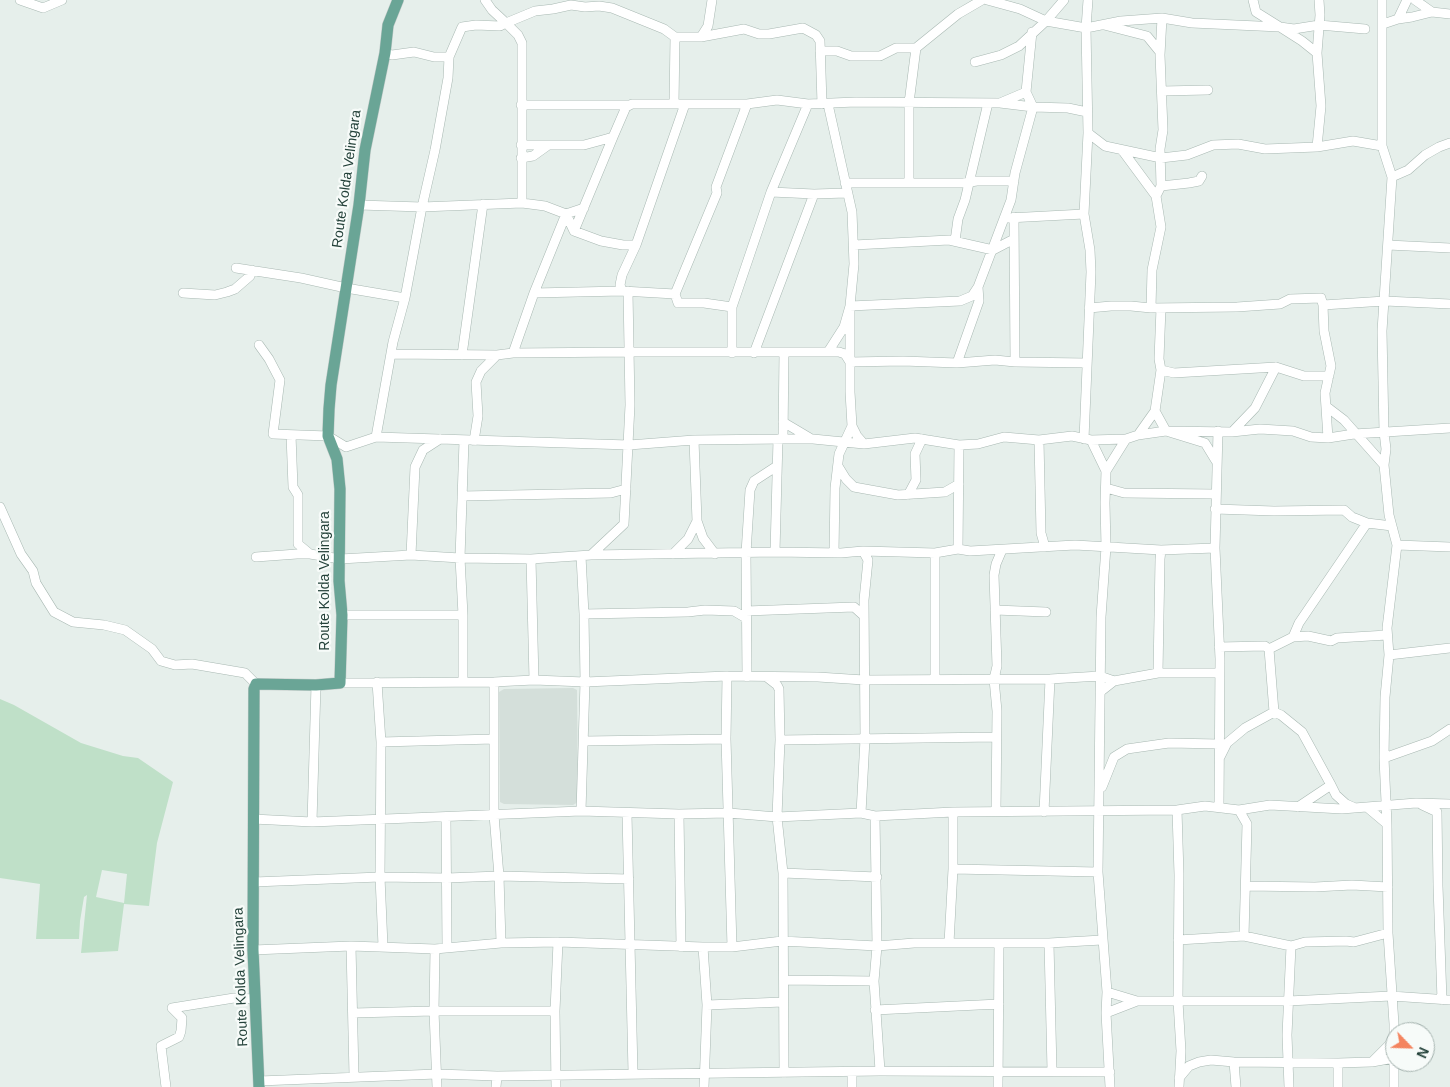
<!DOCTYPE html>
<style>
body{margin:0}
#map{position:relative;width:1450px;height:1087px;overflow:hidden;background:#e6efeb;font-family:Arial,sans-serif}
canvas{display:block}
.north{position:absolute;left:1385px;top:1022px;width:50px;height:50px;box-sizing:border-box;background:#f7fbf9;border:1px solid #a3b1ad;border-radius:50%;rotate:114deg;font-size:14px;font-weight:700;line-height:20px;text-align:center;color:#24423a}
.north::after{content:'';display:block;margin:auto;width:18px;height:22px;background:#f4845f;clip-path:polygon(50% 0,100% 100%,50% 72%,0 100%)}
</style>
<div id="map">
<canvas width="1450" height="1087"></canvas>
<div class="north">N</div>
</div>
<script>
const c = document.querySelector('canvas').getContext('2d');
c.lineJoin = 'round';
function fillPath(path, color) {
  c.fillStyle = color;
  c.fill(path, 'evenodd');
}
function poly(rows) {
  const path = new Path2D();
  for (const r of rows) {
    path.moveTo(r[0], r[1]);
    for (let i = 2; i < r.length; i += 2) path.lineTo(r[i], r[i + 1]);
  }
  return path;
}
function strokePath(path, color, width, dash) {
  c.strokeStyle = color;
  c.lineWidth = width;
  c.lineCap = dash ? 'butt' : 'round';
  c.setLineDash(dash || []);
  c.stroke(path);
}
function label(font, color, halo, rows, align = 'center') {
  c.font = font + ' Arial,sans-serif';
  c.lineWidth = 4.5;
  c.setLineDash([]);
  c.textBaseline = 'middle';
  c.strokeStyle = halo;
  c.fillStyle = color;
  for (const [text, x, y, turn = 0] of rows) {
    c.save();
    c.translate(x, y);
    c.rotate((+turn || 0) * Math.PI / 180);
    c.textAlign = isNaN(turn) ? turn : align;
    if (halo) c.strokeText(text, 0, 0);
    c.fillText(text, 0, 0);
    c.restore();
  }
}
fillPath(poly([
 [573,688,577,690,578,802,573,805,504,804,500,802,499,692,504,689]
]), '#d4dfda');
fillPath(poly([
 [0,699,14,705,81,743,123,756,138,758,173,782,157,843,149,906,124,904,118,951,81,953,87,895,84,897,80,921,79,939,36,939,40,884,0,878],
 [102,870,127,874,124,903,96,897]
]), '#bfe0c8');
const minor = poly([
 [20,0,43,8,62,0],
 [485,0,492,10,506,23,535,11,553,9,571,5,585,7,599,6,612,8,664,29,675,37],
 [987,0,1020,9,1046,21,1086,28,1121,21,1162,18,1160,55,1163,130,1160,149,1161,186,1156,196,1161,227,1152,270,1151,308],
 [1253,0,1256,12,1280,27,1294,29,1319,25,1365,29],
 [1382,0,1382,146,1392,177,1382,331,1384,432,1386,449,1384,465,1389,515,1397,545],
 [1415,0,1432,12,1450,14],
 [1162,18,1192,23,1280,27,1302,41,1317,53],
 [1398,19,1407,0],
 [1383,24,1398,19,1412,17,1432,12],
 [1104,25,1147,36,1160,52],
 [701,37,708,26,712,0],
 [916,48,958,14,982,0],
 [820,51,837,51,851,56,880,56,896,48,916,48,909,103,909,183],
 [385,53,392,55,414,52,434,57,449,57],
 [975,62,1001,55,1019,46,1046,21,1064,0],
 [1162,91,1208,90],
 [1000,103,1026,92],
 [674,104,675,37,701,37,744,29,759,34,769,34,803,28,816,35,820,41,822,104],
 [828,104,852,212,854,264,850,306,850,392,852,426,857,436,864,444],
 [521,105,628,105],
 [1088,133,1105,146,1161,158,1187,155,1213,145,1238,144,1265,149,1317,147,1353,141,1382,146],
 [521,145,584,145,606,139,613,137,626,107,632,104,747,104,777,100,808,104,856,102,1000,103,1033,107,1068,108,1087,112],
 [1317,147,1321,106,1317,53,1320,15,1319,0],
 [1122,150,1156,196],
 [521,158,533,156,547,146],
 [1392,177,1408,170,1425,155,1439,147,1450,143],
 [845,183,963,183,977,181,1014,181],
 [1161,186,1189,183,1199,181,1202,176],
 [771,192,814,194,847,193],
 [359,205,422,207,522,203,545,206,566,214,574,231,601,241,623,245,636,245],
 [1014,217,1015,362],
 [1008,218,1084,214],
 [574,231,613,137],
 [955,241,958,219,965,200,988,103],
 [854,245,949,240,993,250,1014,239],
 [1388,245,1450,248],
 [236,268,301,278,346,288,405,298],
 [622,291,620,285,622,275,636,245,685,104],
 [183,293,215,295,227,292,235,289,250,276,252,270],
 [534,293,622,291,675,294],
 [1323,305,1385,301,1450,304],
 [732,307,771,192,808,104],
 [1089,308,1111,306,1131,306,1151,308,1237,307,1280,304,1290,299,1321,298,1323,305,1324,331,1331,366,1325,393,1328,438],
 [1161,308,1159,359,1161,370,1155,411,1166,431,1205,443,1216,461],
 [259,345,269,359,280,380,273,434,328,436,346,447,376,437,629,445,694,440,783,439,813,439,864,444,915,438,959,445,978,444,1004,437,1039,440,1072,436,1091,440,1126,439,1138,435,1166,431,1232,432,1260,429,1293,431,1311,437,1328,438,1354,434,1450,428],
 [828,352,844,327,850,306,960,301,972,296,978,287],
 [513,353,534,293,566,214,584,208],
 [732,353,732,307,704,303,678,303,675,294,717,193,716,187,747,104],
 [754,353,814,194],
 [391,354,497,355,513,353,630,352,839,352,845,354,850,362],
 [462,355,483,204],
 [850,362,903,361,957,363,995,360,1015,362,1087,363],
 [957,363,979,301,978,287,1011,200,1015,173,1033,107,1026,92,1032,32],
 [1161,370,1174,373,1276,367,1304,376,1329,376],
 [1327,407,1344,420,1384,465],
 [783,422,810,438],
 [1218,431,1215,548,1220,659,1219,807],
 [1232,432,1255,408,1276,367],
 [291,435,293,487,298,495,298,544,310,554],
 [1138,435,1155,411],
 [376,437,393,342,405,298,422,207,435,150,448,78,449,57,462,27,476,25,500,26,506,23,518,35,522,43,522,203],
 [783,439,784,352],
 [1084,439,1091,272,1090,250,1084,214,1088,133,1086,28,1088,0],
 [694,440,697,521,703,538,715,554],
 [1039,440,1041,533,1045,547],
 [1091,440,1106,471,1105,503,1106,547,1101,617,1098,872,1107,992,1106,1013,1110,1087],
 [474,441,478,416,476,382,481,371,497,355],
 [838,466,846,479,854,487,898,495,945,492,959,484],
 [1106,471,1126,439],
 [1106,488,1124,493,1215,494],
 [908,495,916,480,915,454,922,439],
 [462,496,611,493,626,489],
 [0,507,21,554,33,571,36,583,54,612,73,622,104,625,125,630,152,649,161,661,175,665,192,664,245,673,256,684],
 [1215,509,1274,511,1344,510,1352,517,1367,523],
 [958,549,959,445],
 [775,552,778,439],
 [834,553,835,488,839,454,852,426],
 [673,554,688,539,697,521],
 [411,555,415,467,423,450,440,439],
 [591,555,624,524,630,405,628,291],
 [256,557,297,554,310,554,340,559,411,555,460,558,531,559,591,555,775,552,841,553,863,551,935,553,958,549,970,551,1075,545,1161,550,1215,548],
 [531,559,534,680],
 [995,610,1046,612],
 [746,611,854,607,864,616],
 [584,614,688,612,705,610,734,611,746,618],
 [342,615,463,615],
 [1293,637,1299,623,1367,523,1392,526],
 [1219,647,1265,646,1269,649,1293,637,1308,636,1331,641,1337,638,1387,635],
 [1269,649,1274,712,1281,715,1302,732,1331,785,1298,807],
 [1389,655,1450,648],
 [1158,673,1160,559,1161,550],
 [727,676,726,739,732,947],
 [747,677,746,553,750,490,754,481,777,466],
 [768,678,777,685,779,689,780,740,777,817,783,873,784,1073],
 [935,679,935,553],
 [377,682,381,742,380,877,383,946],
 [463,682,463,615,460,558,464,441],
 [494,682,494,815,499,876,501,943],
 [340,683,494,682,534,680,585,682,727,676,818,677,864,680,1050,679,1100,676,1114,681],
 [1100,692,1114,681,1158,673,1219,673],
 [780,740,996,737],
 [584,741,726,739],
 [381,742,494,739],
 [1220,757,1227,743,1245,728,1274,712],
 [1384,758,1432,741,1450,729],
 [1331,785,1336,795,1346,804,1353,807],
 [1102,787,1114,757,1127,749,1169,743,1219,744],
 [1422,805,1437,812,1438,886,1442,1000],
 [1368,808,1387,824],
 [1177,810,1179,875,1178,1001,1181,1051,1179,1087],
 [1239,810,1247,824,1244,936],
 [581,811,585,682,584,614,581,556],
 [996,811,997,711,994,679,997,666,994,575,996,564,1002,550],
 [1044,812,1050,679],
 [861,813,865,739,864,600,868,560,863,551],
 [627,814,633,1073],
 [679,814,681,947],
 [875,816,877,946,874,981,880,1071],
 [446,817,447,947],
 [253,819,312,822,581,811,679,814,729,813,777,817,861,813,875,816,953,812,1177,810,1205,806,1239,810,1270,805,1342,809,1416,803,1450,804],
 [312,822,316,685],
 [953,869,1098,872],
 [783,873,877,877],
 [254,882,380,877,447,878,499,876,629,879],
 [1247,886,1315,887,1352,885,1388,887],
 [1178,940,1244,936,1291,946,1305,942,1346,941,1354,942,1388,933],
 [949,943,953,869,953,812],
 [1049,943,1052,1071],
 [351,946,354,1076],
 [703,947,707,1005,704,1087],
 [435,949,434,1011,437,1087],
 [253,950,351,946,435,949,501,943,558,942,703,947,732,947,782,941,877,946,914,943,1049,943,1102,940],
 [784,980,874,981],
 [1107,992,1137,1001,1288,1001,1391,996,1450,1000],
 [707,1005,783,1002],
 [172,1008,234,998,255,999],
 [875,1010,999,1004],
 [353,1013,434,1011,555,1011],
 [1106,1013,1137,1001],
 [1234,1062,1236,1087],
 [1372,1062,1394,1040],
 [1338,1063,1338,1087],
 [852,1072,852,1087],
 [1179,1078,1189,1066,1199,1062,1211,1060,1234,1062,1338,1063,1372,1062,1394,1058],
 [259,1081,437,1074,497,1076,880,1071,1110,1072],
 [166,1087,161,1046,179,1037,181,1031,182,1018,172,1008],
 [496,1087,497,1076],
 [556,1087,555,1011,558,942],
 [998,1087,999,943],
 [1289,1087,1287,1035,1291,946],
 [1394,1087,1394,1024,1388,933,1387,824,1384,758,1385,697,1389,655,1387,628,1397,545,1450,547]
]);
const major = poly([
 [259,1087,253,950,254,689,256,684,316,685,340,683,342,615,339,581,340,489,337,459,328,436,329,409,331,385,359,205,365,150,385,53,388,25,398,0]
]);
strokePath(minor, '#a8b8b2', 10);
strokePath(major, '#c2cac8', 12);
strokePath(minor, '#fff', 9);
strokePath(major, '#6aa596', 11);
label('14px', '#24423a', '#f7fbf9', [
 ["Route Kolda Velingara",347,179,-82],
 ["Route Kolda Velingara",325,581,-90],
 ["Route Kolda Velingara",241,977,-92]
]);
</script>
